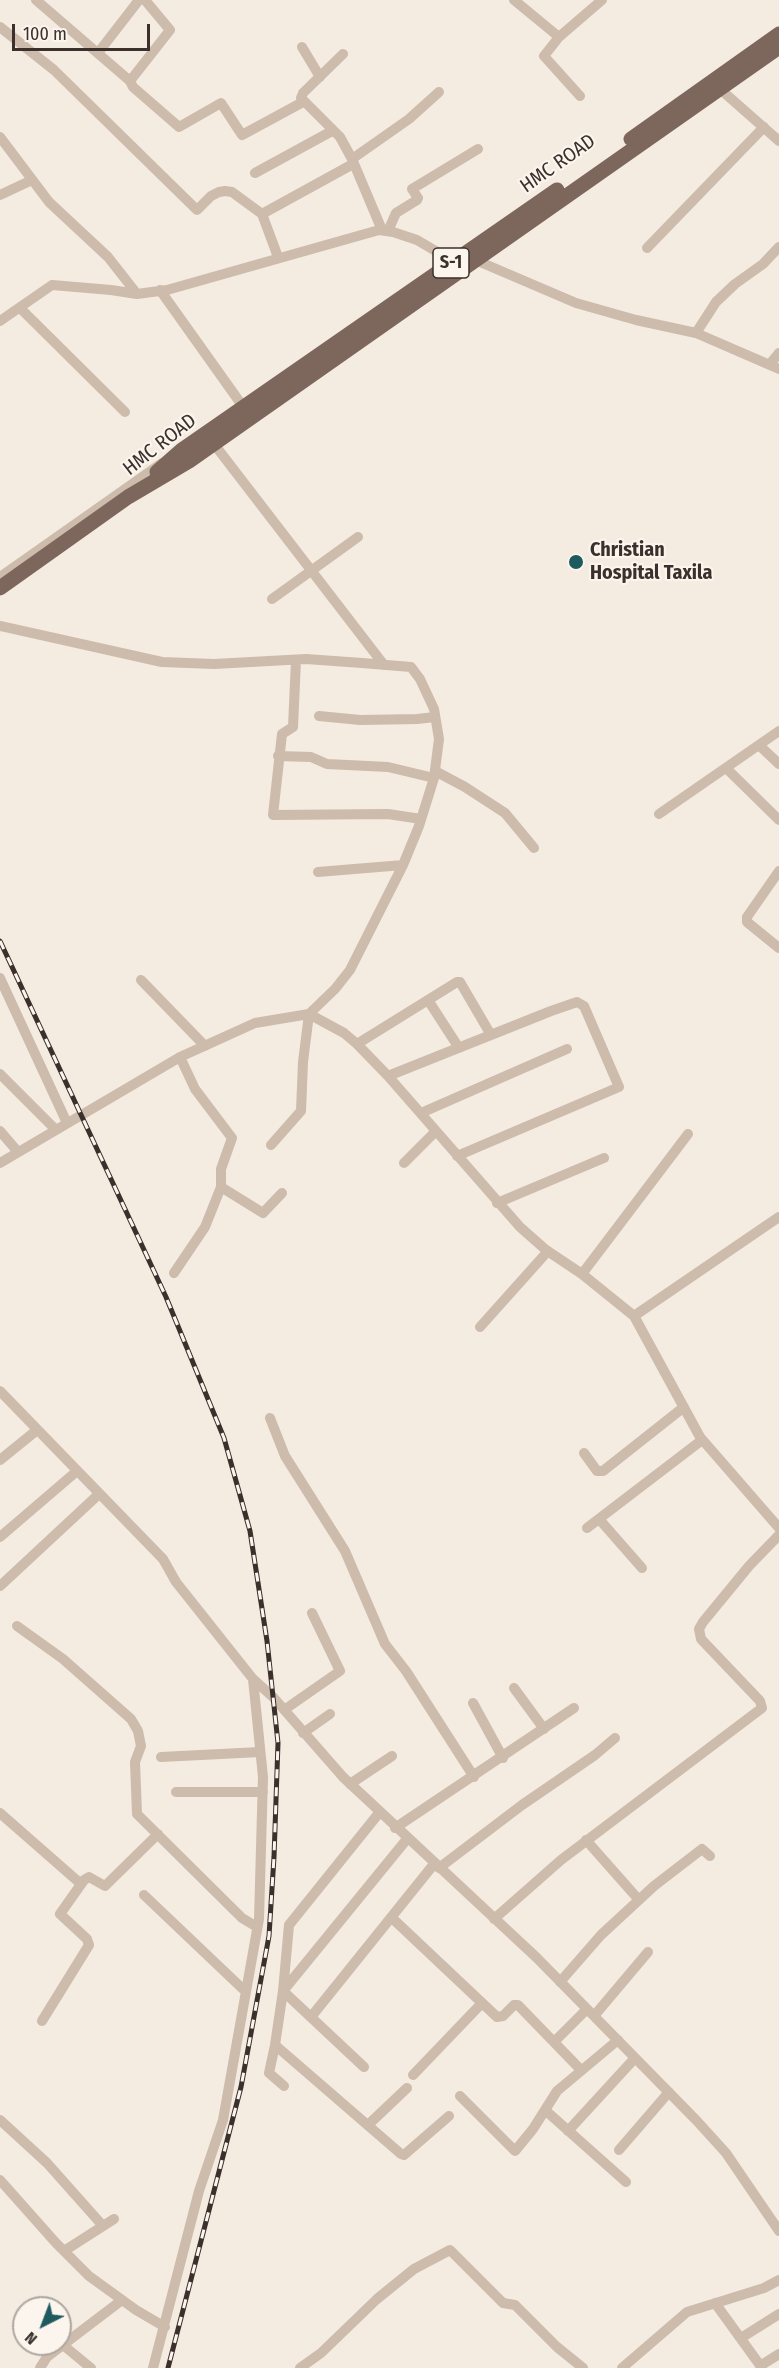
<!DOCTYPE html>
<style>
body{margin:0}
#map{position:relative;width:779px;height:2368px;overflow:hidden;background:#f4ebe1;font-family:"Fira Sans Condensed",sans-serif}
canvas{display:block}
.north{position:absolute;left:12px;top:2296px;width:60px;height:60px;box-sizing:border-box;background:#fbf5ee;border:2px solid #aea6a0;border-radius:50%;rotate:222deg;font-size:16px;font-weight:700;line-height:24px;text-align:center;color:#3b302b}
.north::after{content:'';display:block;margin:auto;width:21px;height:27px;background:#1f5a5e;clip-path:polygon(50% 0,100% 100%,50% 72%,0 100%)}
.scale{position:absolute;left:12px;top:24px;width:138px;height:27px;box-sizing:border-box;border:3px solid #3b302b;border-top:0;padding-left:8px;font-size:18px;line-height:21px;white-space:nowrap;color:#3b302b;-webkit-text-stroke:4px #fbf5ee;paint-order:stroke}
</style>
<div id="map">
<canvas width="779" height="2368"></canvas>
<div class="north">N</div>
<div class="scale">100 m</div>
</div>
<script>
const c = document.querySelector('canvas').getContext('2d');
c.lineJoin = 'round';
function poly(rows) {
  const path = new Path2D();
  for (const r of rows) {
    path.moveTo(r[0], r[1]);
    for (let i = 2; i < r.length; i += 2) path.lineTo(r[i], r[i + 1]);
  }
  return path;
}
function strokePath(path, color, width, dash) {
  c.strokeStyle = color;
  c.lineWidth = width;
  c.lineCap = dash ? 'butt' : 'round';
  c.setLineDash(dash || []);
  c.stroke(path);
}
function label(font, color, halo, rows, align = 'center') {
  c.font = font + ' "Fira Sans Condensed",sans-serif';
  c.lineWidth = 4.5;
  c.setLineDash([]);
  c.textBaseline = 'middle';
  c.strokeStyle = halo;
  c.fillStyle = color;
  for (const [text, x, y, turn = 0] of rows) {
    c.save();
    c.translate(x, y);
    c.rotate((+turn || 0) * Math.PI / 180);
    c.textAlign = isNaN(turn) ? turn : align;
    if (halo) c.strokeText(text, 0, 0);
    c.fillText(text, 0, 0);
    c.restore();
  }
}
strokePath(poly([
 [36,0,130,81,133,87,179,127,221,103,242,135,303,102],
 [514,0,559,37,602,0],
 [0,27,54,70,197,210,211,196,219,192,225,191,232,192,262,214,278,257],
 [559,37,544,56,580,96],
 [302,47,320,77],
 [98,53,139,0],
 [343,54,303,93,301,98,340,137,352,159,382,230],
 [130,81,170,30,145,0],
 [720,89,779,141],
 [0,137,49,202,108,257,137,294],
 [352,159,409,119,439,92],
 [255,173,332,131],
 [0,195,32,180],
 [262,214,353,164],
 [388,231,396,213,417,200,418,198,412,189,478,149],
 [647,248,764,127],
 [473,259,576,303,636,320,696,333,779,369],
 [160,290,244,408],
 [20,308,125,412],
 [0,321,52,285,111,290,137,294,167,290,379,230,393,232,417,240,439,253,451,263],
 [696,333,716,302,735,284,763,264,779,247],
 [770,364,779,353],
 [214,444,384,665],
 [0,577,162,463],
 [272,599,358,537],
 [0,626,162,662,214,664,306,659,362,663,411,667,420,679,434,709,439,739,434,778,419,826,403,865,350,970,335,989,309,1014,303,1062,301,1111,271,1145],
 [296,660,293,727,282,734,273,815,388,814,421,819],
 [319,716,360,720,417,719,435,717],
 [759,745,779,764],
 [278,756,311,757,327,764,388,767,434,778],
 [726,768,779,820],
 [435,771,465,787,505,813,534,848],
 [659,814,779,731],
 [779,871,747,917,747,922,779,948],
 [318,872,403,865],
 [0,978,67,1123],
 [141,980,205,1046],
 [428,1000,459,1048],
 [357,1044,457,982,460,982,491,1035],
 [0,1074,56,1130],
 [388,1076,551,1011,577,1002,584,1006,619,1087,457,1156],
 [421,1113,567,1049],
 [0,1131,18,1152],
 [0,1163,180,1057,255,1023,309,1014,344,1033,357,1044,388,1076,520,1227,546,1250,582,1274,634,1316,700,1437,779,1528],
 [404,1163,436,1131],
 [221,1187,263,1213,282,1193],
 [497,1203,604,1158],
 [174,1273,205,1227,221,1187,221,1169,232,1138,195,1089,180,1057],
 [582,1274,688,1134],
 [634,1316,779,1217],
 [480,1327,548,1251],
 [0,1391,163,1559,176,1582,253,1679,273,1697,343,1777,537,1958,697,2121,726,2153,779,2231],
 [270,1418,285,1456,345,1551,385,1644,406,1671,474,1777],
 [584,1453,597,1471,603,1471,684,1407],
 [0,1460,37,1430],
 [599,1519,642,1568],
 [587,1528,702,1440],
 [0,1537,77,1471],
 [0,1586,99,1494],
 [17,1626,63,1659,131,1719,138,1731,141,1746,135,1762,137,1814,242,1918,257,1927],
 [514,1688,544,1729],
 [473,1703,503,1758],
 [284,1710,340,1671,312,1613],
 [303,1733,330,1714],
 [161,1757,260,1752],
 [350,1784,392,1756],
 [176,1792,263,1792],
 [0,1813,81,1884],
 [395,1828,574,1708],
 [586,1840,639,1900],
 [439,1868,522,1805,595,1755,615,1738],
 [144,1895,246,1992],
 [392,1918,497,2017,503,2016,514,2005,518,2005,581,2070],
 [494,1919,561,1860,762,1708,760,1701,701,1639,699,1629,703,1622,749,1566,779,1535],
 [560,1982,601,1935,654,1886,702,1849,710,1856],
 [594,2016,648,1952],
 [311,2017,434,1864],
 [42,2021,89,1945,87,1939,60,1914,84,1880,89,1877,105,1886,158,1834],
 [554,2042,587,2009],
 [275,2045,401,2154,404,2155,449,2116],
 [364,2067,283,1991,289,1925,379,1813],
 [413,2075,482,2003],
 [284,2086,269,2073,275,2045,283,1991,407,1839],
 [460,2096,515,2151,533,2129,557,2091,618,2040],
 [545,2110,626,2182],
 [0,2120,47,2163,103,2226],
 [368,2125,407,2088],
 [568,2131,635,2058],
 [619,2150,669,2092],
 [0,2180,56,2243,89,2276,136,2310,165,2327],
 [64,2251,114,2219],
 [715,2303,762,2368],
 [741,2338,779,2314],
 [63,2345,91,2368],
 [760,2366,779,2354],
 [40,2368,47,2357,122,2300],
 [153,2368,199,2191,223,2120,259,1919,263,1777,253,1679],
 [300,2368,321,2353,377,2299,414,2269,450,2250,503,2303,515,2305,557,2347,583,2368],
 [622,2368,687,2312,764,2288,779,2280]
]), '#cdbbac', 10);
strokePath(poly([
 [631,139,779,34],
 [157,472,182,450,557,190],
 [0,588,128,497,189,461,779,47]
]), '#7d675c', 15);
const rail = poly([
 [0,941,166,1297,224,1438,250,1531,267,1641,278,1743,274,1857,269,1936,241,2087,168,2368]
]);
strokePath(rail, '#3b302b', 5);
strokePath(rail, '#fbf5ee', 3, [9]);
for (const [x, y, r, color] of [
 [576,562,8,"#1f5a5e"]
]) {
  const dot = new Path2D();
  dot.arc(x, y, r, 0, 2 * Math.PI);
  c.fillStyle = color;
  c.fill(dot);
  strokePath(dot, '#fbf5ee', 2);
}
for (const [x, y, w] of [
 [451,263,36]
]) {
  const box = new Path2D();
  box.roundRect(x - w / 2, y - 15, w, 30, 4.5);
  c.fillStyle = '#fbf5ee';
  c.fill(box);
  strokePath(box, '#3b302b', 1.5);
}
label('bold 18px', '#3b302b', null, [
 ["S-1",451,263]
]);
label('20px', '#3b302b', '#fbf5ee', [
 ["HMC ROAD",558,164,-35],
 ["HMC ROAD",160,445,-38]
]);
label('bold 20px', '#3b302b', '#fbf5ee', [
 ["Christian",590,550],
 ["Hospital Taxila",590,573]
], 'left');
</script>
